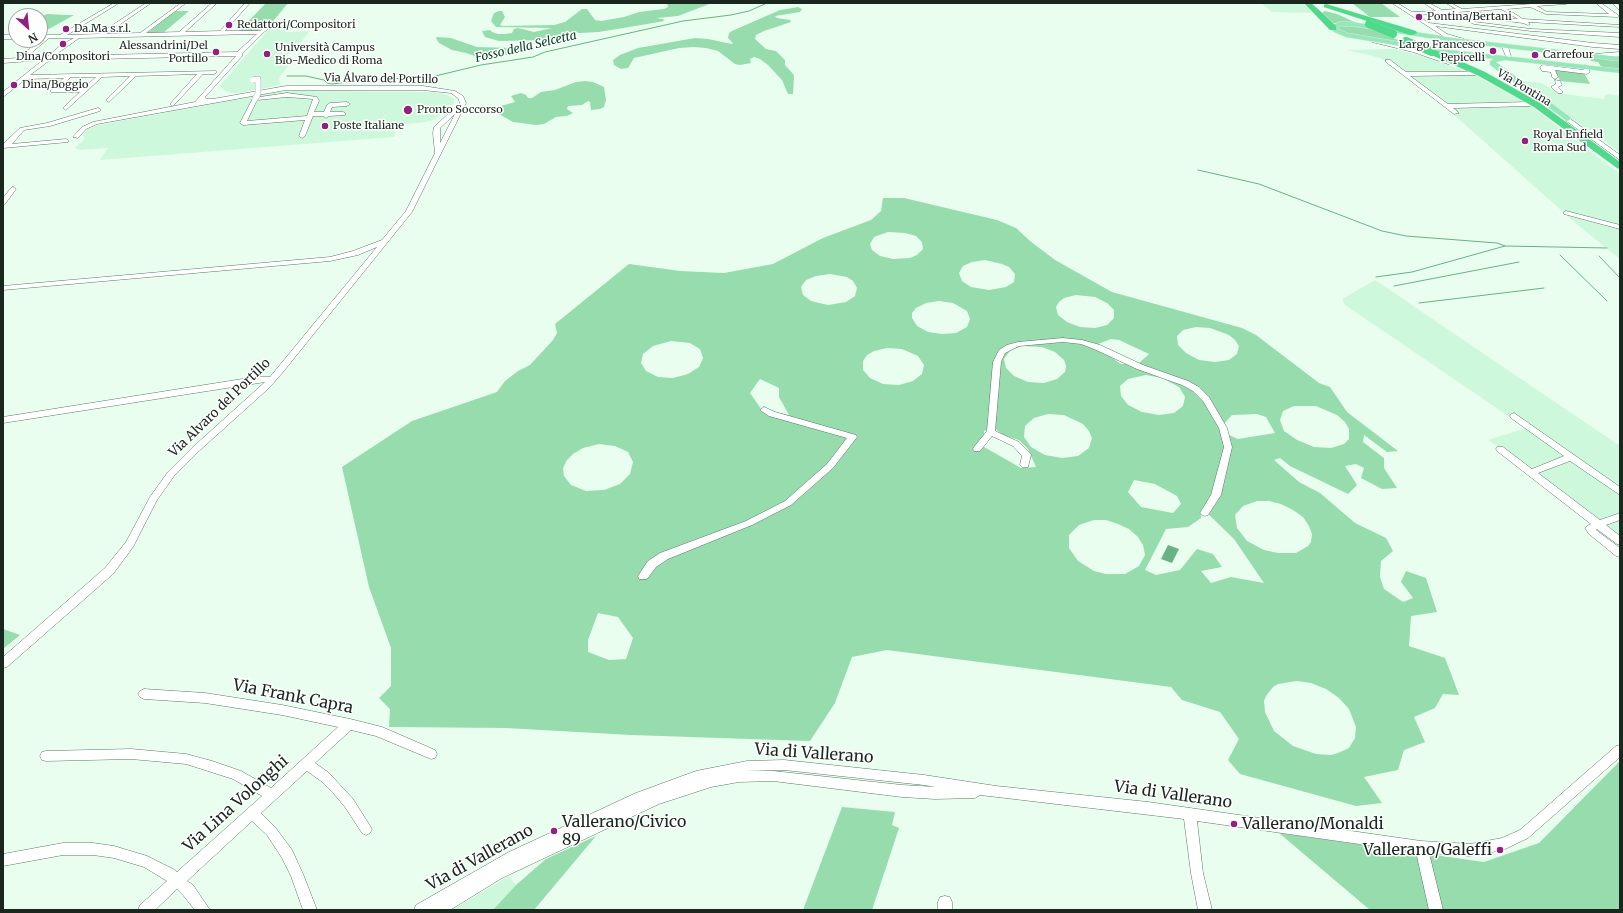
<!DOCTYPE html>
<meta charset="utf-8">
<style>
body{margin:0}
#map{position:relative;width:1623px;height:913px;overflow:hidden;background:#e9feef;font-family:Merriweather,serif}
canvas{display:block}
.frame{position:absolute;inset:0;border:4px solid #1a271e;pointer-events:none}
.north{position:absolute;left:8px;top:8px;width:40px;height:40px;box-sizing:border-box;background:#fff;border:1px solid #a3a9a5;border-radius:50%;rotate:153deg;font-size:11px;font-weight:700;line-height:16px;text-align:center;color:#1a271e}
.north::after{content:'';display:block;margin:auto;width:14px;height:18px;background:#92207f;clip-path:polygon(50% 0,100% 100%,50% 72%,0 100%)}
</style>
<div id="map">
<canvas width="1623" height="913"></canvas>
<div class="frame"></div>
<div class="north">N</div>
</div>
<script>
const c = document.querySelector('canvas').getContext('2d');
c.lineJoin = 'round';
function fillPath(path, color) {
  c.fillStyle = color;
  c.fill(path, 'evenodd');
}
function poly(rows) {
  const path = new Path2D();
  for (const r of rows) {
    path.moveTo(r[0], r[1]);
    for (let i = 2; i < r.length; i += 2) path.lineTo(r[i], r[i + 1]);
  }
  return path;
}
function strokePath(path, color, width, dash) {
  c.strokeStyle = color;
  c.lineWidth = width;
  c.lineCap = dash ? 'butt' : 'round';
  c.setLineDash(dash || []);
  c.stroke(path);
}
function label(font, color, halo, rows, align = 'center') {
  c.font = font + ' Merriweather,serif';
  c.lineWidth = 3;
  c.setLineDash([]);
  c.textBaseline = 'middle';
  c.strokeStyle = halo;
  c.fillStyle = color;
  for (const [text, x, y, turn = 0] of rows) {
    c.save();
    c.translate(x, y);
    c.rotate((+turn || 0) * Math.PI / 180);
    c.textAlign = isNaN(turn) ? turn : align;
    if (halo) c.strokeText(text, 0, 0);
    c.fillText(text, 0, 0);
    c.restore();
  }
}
fillPath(poly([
 [1261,3,1302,3,1312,13,1272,12],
 [294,23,287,32,310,31,297,47,289,50,287,59,288,66,279,78,280,85,240,93,231,93,225,91,221,87,218,88,269,29,277,24],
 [1395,49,1426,57,1475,75,1532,107,1620,174,1620,259,1580,227,1453,114,1381,58,1347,50],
 [1518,80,1541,83,1557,92,1563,94,1605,99,1604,96,1608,94,1620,96,1620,153,1587,127,1582,127],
 [296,91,434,92,448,95,454,99,454,103,448,110,433,120,427,122,397,125,394,137,100,160,108,148,79,150,75,148,85,139,83,136,88,129,98,125,277,92],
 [1375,280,1620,446,1620,547,1599,532,1605,526,1488,440,1526,428,1345,305,1342,299],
 [509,876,516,885,493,910,452,910]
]), '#cef8db');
fillPath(poly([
 [266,3,288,3,270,25,257,31,239,31],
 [667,3,712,3,678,16,656,18,663,19,664,21,659,22,599,32,579,33,573,31,556,39,550,40,499,41,485,37,482,31,490,30,492,32,498,34,505,34,512,33,514,29,518,28,534,32,552,28,496,27,491,21,494,13,499,11,502,11,505,17,500,25,503,26,554,25,565,22,582,9,587,9,595,20,601,21,624,17,639,12,664,9,668,7],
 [1352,3,1381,3,1400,17,1370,17],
 [798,7,802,9,800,12,775,16,777,18,790,20,791,22,764,31,756,35,755,39,766,49,776,51,785,60,785,65,794,75,793,94,788,94,782,80,768,65,760,59,754,57,750,59,751,63,740,65,735,64,718,51,706,48,694,47,679,48,634,58,628,68,621,69,614,65,613,60,620,55,638,48,695,38,708,39,732,44,733,43,728,38,729,33,732,31,780,10],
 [175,11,189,11,163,33,146,34],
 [1325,11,1337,14,1359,24,1341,22,1331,24,1322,13],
 [47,14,65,15,74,15,49,29,40,28,44,26,40,25,40,17],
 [1345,24,1371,28,1407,44,1345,34,1338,31,1335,26],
 [437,37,451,38,477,47,512,48,516,52,512,55,493,54,481,57,475,56,466,53,452,50,439,43,436,38],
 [1589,57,1620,60,1620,70,1602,68,1598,62,1591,61],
 [1555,70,1584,73,1590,84,1560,81],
 [586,81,593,82,604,87,606,100,604,107,600,109,591,110,590,102,588,101,582,105,568,106,567,109,573,113,567,116,556,117,544,124,536,125,513,122,497,113,501,106,515,102,511,96,521,93,526,95,528,98,532,98,541,92,555,90,576,82],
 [883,198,904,198,997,220,1016,228,1030,241,1055,260,1112,292,1242,328,1256,335,1319,383,1330,387,1347,412,1398,451,1387,452,1364,435,1363,442,1384,458,1384,468,1397,488,1382,489,1361,478,1364,468,1356,464,1345,466,1357,485,1348,494,1290,466,1280,458,1274,460,1299,482,1320,493,1355,523,1386,538,1393,551,1381,561,1380,577,1384,589,1403,602,1413,598,1401,582,1406,571,1426,578,1437,612,1411,616,1409,646,1445,658,1459,695,1443,694,1435,708,1414,717,1425,742,1404,750,1398,770,1364,777,1382,803,1356,806,1240,774,1228,760,1239,739,1220,712,1182,700,1171,687,887,650,852,657,835,703,810,741,631,735,506,728,389,727,390,709,379,698,391,686,391,648,369,587,342,467,412,421,497,392,505,381,518,371,530,365,553,340,557,333,555,324,629,264,680,271,724,273,773,264,823,238,871,220,881,211],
 [888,232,905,233,916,236,922,242,923,249,917,255,910,258,893,259,880,256,872,250,870,244,874,237],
 [985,260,1002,264,1009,267,1015,274,1014,282,1006,287,989,290,971,287,962,281,959,273,963,266,972,262],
 [830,274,847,277,853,281,857,288,855,296,846,302,828,305,811,301,803,295,801,287,806,280,816,276],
 [1076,295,1095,297,1107,303,1114,310,1114,318,1107,325,1095,328,1080,327,1067,322,1058,315,1056,307,1059,302,1064,298],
 [939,301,953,303,967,311,970,319,967,327,956,333,942,334,928,332,917,326,912,318,912,313,916,308,926,303],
 [1196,327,1210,328,1229,335,1235,340,1239,346,1237,354,1229,360,1215,362,1199,360,1186,353,1178,345,1177,336,1183,330],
 [1111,339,1119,340,1149,354,1138,364,1121,364,1103,351,1098,344],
 [671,341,690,343,700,349,703,358,699,367,688,374,673,378,658,377,646,371,641,363,643,354,653,346],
 [1022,346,1042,347,1055,352,1064,360,1066,366,1065,372,1057,379,1044,383,1028,382,1014,376,1006,368,1004,359,1010,351],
 [887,348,902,349,918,356,924,365,922,374,913,381,899,385,883,384,870,378,863,370,863,361,867,355,874,351],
 [1146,375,1162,378,1179,387,1185,397,1183,406,1174,413,1159,415,1142,412,1128,405,1121,396,1120,386,1128,379],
 [760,379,779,388,779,397,789,415,761,409,750,393],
 [1294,406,1316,406,1337,415,1345,422,1349,429,1349,439,1344,444,1331,448,1314,447,1297,440,1284,431,1280,420,1283,411],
 [1048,414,1064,415,1083,424,1089,431,1092,438,1089,448,1078,456,1062,458,1045,455,1031,447,1024,437,1025,426,1034,418],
 [1257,414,1266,417,1275,433,1238,439,1229,435,1224,424,1232,415],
 [994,428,1003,435,1019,440,1028,449,1036,467,1021,468,984,447,984,431],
 [599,444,615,446,628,452,633,462,630,474,620,484,604,490,586,491,571,485,564,476,563,468,567,460,573,454,583,448],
 [1134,480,1155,484,1177,496,1181,504,1173,513,1141,507,1128,492],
 [1257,501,1269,501,1281,504,1293,510,1303,517,1309,526,1312,534,1311,542,1308,546,1296,553,1278,553,1264,550,1247,541,1237,528,1235,515,1243,506],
 [1202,508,1234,539,1264,583,1231,577,1211,583,1201,571,1222,567,1213,554,1197,549,1180,570,1156,575,1145,570,1166,529,1188,527,1201,518],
 [1094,520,1106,520,1118,524,1129,529,1138,537,1143,545,1145,555,1139,566,1125,574,1106,574,1094,571,1078,561,1069,548,1069,535,1079,525],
 [598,613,618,617,633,638,626,659,609,660,588,652,588,640],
 [1297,681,1311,683,1326,689,1339,698,1349,709,1356,727,1355,738,1349,748,1338,753,1331,755,1316,754,1293,746,1274,731,1265,712,1264,701,1266,696,1273,687,1278,684],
 [3,629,20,635,3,649],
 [1620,761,1620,910,1370,910,1279,833,1484,862,1539,843],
 [842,807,895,812,892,825,899,828,872,910,803,910],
 [596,836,534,910,493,910,516,885,546,859]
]), '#96dcad');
fillPath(poly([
 [1168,545,1179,549,1172,563,1161,559]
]), '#68b283');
strokePath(poly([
 [287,76,306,76,324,80,327,83,332,84,366,80,431,77,481,65,533,57,545,52,683,21,731,15,749,11,767,3],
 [1198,170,1259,184,1382,231,1406,236,1497,243,1505,246],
 [1560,255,1607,301],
 [1599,256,1620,278],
 [1376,277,1412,272,1505,246,1607,248],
 [1394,286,1519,262],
 [1419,303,1544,288]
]), '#68b283', 1);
const minor = poly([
 [114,3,119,3,67,35,99,34,146,3,151,3,106,34,140,33,181,3,186,3,146,33,179,32,212,3,217,3,185,32,220,31,245,3,250,3,225,31,260,31,268,25,272,26,264,32,242,54,242,56,205,97,207,99,213,99,286,86,423,86,455,91,463,96,466,103,412,212,283,372,269,388,199,451,174,476,157,500,133,547,113,574,7,667,3,668,3,657,105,568,126,542,150,497,168,472,193,447,265,382,3,423,3,417,255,377,270,377,377,247,358,255,330,261,3,290,3,286,330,257,353,251,382,240,406,211,435,153,433,133,434,127,460,103,458,98,451,93,423,90,286,90,97,124,86,129,78,138,73,137,82,127,93,122,195,102,236,56,50,60,30,75,216,71,216,73,214,74,203,74,173,106,170,104,171,103,197,74,136,76,109,102,107,101,107,99,130,76,102,77,66,110,63,108,64,107,80,92,51,92,51,90,64,78,26,79,3,97,3,92,43,60,3,63,3,59,18,58,43,38,40,39,40,35,60,35,114,3],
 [257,34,237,52,54,56,79,38,257,34],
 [49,38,74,38,61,45,47,57,25,58,49,38],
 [71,77,96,77,84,88,58,89,71,77],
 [455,114,440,143,440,128,455,114],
 [1392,3,1397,3,1412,12,1436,11,1424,3,1429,3,1442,10,1456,9,1446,3,1451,3,1462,9,1546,3,1568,3,1566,4,1537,6,1547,12,1609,14,1596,3,1601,3,1618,15,1618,17,1546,14,1530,7,1507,9,1523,19,1620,25,1620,27,1528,22,1530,24,1528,25,1523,23,1484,18,1471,11,1458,12,1475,22,1531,29,1620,33,1620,37,1531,31,1474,24,1451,13,1417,15,1429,23,1593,43,1620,45,1620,49,1593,47,1435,26,1447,34,1464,39,1465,40,1462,42,1443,36,1392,3],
 [1501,9,1518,19,1487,16,1477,11,1501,9],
 [1612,3,1617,3,1620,7,1620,11,1612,3],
 [3,35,16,35,16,39,3,39,3,35],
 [1374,39,1417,50,1453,63,1448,64,1413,52,1372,42,1372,40,1374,39],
 [1504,45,1509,46,1508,47,1512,60,1507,59,1502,47,1504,45],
 [1620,52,1620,56,1594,58,1591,56,1594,54,1620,52],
 [1386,60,1390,60,1406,72,1477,72,1477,74,1475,75,1410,76,1448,104,1530,102,1533,104,1530,106,1453,108,1459,113,1454,114,1386,62,1386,60],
 [1543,65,1584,70,1582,67,1585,65,1587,66,1590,72,1587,74,1555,70,1558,77,1555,79,1552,77,1551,72,1542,71,1540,67,1543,65],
 [1555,80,1560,81,1562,85,1558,87,1562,91,1562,93,1558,93,1551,87,1556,84,1555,80],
 [287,93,317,97,319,101,314,112,324,112,327,105,330,103,347,102,350,104,347,106,332,107,330,112,343,112,345,113,345,115,329,116,326,118,323,116,313,116,305,136,302,138,299,136,305,120,243,125,240,123,253,98,287,93],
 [287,97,313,99,307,116,247,121,257,100,287,97],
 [98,108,101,110,100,111,50,126,24,130,12,144,66,139,68,140,68,142,3,148,3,144,20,128,47,123,98,108],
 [1565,118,1569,118,1620,155,1620,160,1565,120,1565,118],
 [13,187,16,189,5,204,3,205,3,198,11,188,13,187],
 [1566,211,1620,225,1620,229,1564,214,1564,212,1566,211],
 [1063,338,1082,340,1100,345,1143,365,1188,381,1199,387,1209,397,1227,428,1232,447,1221,495,1208,515,1205,516,1202,515,1200,513,1211,495,1224,447,1219,428,1203,401,1193,391,1182,385,1137,369,1094,349,1081,344,1063,342,1019,346,1005,353,1001,362,995,431,1019,442,1030,453,1031,455,1028,467,1022,467,1020,465,1022,456,1013,446,992,436,980,451,974,451,973,449,974,447,987,431,993,362,999,350,1007,345,1018,342,1063,338],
 [764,407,775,412,856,435,857,437,833,468,791,505,752,525,668,559,656,567,647,579,639,579,638,576,648,561,660,553,746,521,785,501,827,464,847,438,769,416,760,410,764,407],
 [1514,413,1620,487,1620,495,1570,461,1538,473,1600,520,1620,513,1620,520,1606,525,1620,536,1620,545,1617,544,1597,529,1596,530,1620,548,1620,557,1616,556,1589,534,1585,528,1587,526,1591,524,1497,451,1496,449,1497,447,1503,447,1532,469,1564,456,1511,418,1510,416,1511,414,1514,413],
 [144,689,205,693,282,705,350,719,382,727,435,750,437,754,435,758,431,759,376,736,351,730,315,763,329,773,353,799,372,829,370,833,366,835,362,833,345,807,334,794,321,781,307,771,261,813,275,827,292,850,303,874,317,910,303,910,291,876,282,858,267,835,252,821,187,881,193,885,210,910,195,910,183,895,177,889,155,910,138,910,140,905,167,881,144,867,114,858,93,855,63,855,3,866,3,854,63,843,93,843,114,846,147,856,173,869,177,872,262,796,233,779,186,764,131,759,46,761,42,760,40,756,42,752,46,751,131,749,186,754,212,761,241,771,271,788,338,727,282,715,205,703,144,699,140,697,138,694,140,691,144,689],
 [1620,745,1620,757,1528,838,1503,850,1470,856,1429,853,1443,910,1429,910,1416,852,1197,821,1203,873,1212,910,1198,910,1191,873,1184,819,980,795,975,798,935,799,902,797,773,781,739,782,711,787,659,804,502,878,450,910,414,910,416,905,509,852,636,793,696,771,747,761,784,760,924,775,996,786,1148,802,1421,841,1470,844,1502,838,1520,830,1616,746,1620,745],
 [784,770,924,785,936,787,902,785,773,771,746,771,784,770],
 [945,896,950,897,952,902,952,910,938,910,938,902,940,897,945,896]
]);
const major = poly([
 [1339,22,1352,22,1454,38,1620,57,1620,61,1454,42,1352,26,1340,26,1337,28,1347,33,1441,49,1620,69,1620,73,1505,60,1496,62,1570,117,1571,119,1567,121,1490,65,1490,61,1494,59,1441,53,1346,37,1334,32,1330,27,1339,22]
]);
const highway = poly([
 [1304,3,1311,3,1320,11,1336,26,1336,30,1330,30,1304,3],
 [1326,4,1416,31,1417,33,1413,35,1410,35,1324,7,1324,5,1326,4],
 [1429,50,1435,50,1485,72,1540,103,1620,162,1620,169,1617,168,1534,107,1479,76,1429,54,1429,50]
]);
strokePath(minor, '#5a7964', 1);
strokePath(major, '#e4e5e4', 1);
strokePath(highway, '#e4e5e4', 1);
fillPath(minor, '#fff');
fillPath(major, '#95e9b9');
fillPath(highway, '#4eda8a');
const minorBridge = poly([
 [253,80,258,79,258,94,255,99]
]);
const highwayBridge = poly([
 [1369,24,1393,34],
 [1406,41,1432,52]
]);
strokePath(minorBridge, '#5a7964', 6, []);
strokePath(highwayBridge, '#e4e5e4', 8, []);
strokePath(minorBridge, '#fff', 5.5);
strokePath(highwayBridge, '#4eda8a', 8);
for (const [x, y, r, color] of [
 [1419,17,4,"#92207f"],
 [229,25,4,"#92207f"],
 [66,29,4,"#92207f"],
 [63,44,4,"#92207f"],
 [1493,51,4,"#92207f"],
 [216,52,4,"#92207f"],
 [267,54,4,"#92207f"],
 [1535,55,4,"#92207f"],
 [14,85,4,"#92207f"],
 [408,110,5,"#92207f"],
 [325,126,4,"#92207f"],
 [1525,141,4,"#92207f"],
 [1234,824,4,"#92207f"],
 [554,831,4,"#92207f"],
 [1500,850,4,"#92207f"]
]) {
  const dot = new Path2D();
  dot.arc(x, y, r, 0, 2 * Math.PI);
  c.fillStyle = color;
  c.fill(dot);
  strokePath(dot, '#fff', 1.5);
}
label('11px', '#1a271e', '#fff', [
 ["Pontina/Bertani",1427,17],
 ["Redattori/Compositori",237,25],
 ["Da.Ma s.r.l.",74,29],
 ["Largo Francesco",1485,45,"right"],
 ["Pepicelli",1485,58,"right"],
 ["Alessandrini/Del",208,46,"right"],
 ["Portillo",208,59,"right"],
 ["Università Campus",275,48],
 ["Bio-Medico di Roma",275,61],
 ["Carrefour",1543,55],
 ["Dina/Compositori",63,57,"center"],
 ["Dina/Boggio",22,85],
 ["Pronto Soccorso",417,110],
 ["Poste Italiane",333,126],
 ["Royal Enfield",1533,135],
 ["Roma Sud",1533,148]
], 'left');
label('11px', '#1a271e', '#fff', [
 ["Via Álvaro del Portillo",381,79,1],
 ["Via Pontina",1524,88,31]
]);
label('italic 12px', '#034022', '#fff', [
 ["Fosso della Selcetta",526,47,-13]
]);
label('13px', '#1a271e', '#fff', [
 ["Via Alvaro del Portillo",220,408,-44]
]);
label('16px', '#1a271e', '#fff', [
 ["Via Frank Capra",293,697,11],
 ["Via di Vallerano",814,754,4],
 ["Via di Vallerano",1173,795,8],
 ["Via Lina Volonghi",236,804,-42],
 ["Via di Vallerano",480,858,-29]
]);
label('16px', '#1a271e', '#fff', [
 ["Vallerano/Civico",562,822],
 ["89",562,840],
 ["Vallerano/Monaldi",1242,824],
 ["Vallerano/Galeffi",1492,850,"right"]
], 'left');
</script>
